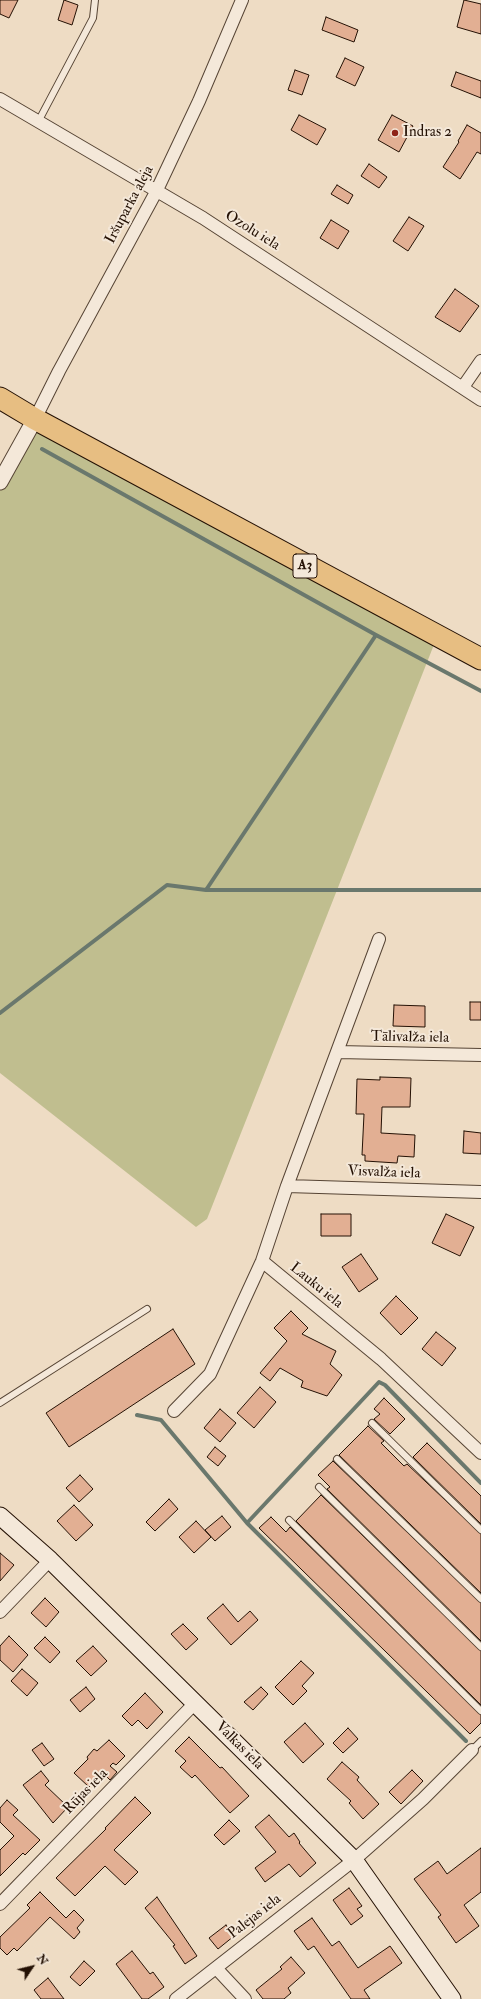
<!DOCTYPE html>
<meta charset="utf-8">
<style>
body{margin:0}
#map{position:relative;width:481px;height:1999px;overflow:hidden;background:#eedcc4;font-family:"IM FELL Double Pica",serif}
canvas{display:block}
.north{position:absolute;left:12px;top:1947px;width:40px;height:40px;-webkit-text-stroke:3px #f4e8d9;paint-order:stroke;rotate:55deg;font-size:11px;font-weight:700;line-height:16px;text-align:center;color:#241104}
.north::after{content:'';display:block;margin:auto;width:14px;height:18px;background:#241104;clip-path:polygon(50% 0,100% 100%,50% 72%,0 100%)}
</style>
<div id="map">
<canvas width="481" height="1999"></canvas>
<div class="north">N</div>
</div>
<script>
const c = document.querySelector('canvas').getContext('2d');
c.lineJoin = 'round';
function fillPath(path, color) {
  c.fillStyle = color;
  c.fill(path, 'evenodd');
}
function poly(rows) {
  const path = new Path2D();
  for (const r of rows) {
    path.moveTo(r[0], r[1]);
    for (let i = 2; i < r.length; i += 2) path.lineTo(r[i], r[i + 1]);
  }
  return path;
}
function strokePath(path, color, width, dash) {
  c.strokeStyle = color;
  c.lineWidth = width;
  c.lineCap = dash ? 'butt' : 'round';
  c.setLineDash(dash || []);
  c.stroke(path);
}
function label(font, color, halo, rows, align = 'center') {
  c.font = font + ' "IM FELL Double Pica",serif';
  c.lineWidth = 4;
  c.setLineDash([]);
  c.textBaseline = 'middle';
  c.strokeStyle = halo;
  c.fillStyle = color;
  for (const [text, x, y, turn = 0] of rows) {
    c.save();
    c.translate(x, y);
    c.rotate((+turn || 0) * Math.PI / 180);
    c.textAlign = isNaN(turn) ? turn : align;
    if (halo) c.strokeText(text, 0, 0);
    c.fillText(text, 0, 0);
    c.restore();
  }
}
fillPath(poly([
 [35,419,437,637,207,1219,196,1227,0,1073,0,482]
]), '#c0be8f');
strokePath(poly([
 [42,449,376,635,481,691],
 [206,890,376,635],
 [0,1013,167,885,206,890,481,890],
 [137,1415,161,1420,247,1523,466,1741],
 [247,1523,379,1382,385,1385,481,1483]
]), '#6a786d', 4);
const building = poly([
 [0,0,18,0,9,18,0,14,0,0],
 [64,0,78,5,72,25,58,20,64,0],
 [464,0,481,4,481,34,457,27,464,0],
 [326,17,358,30,354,42,322,30,326,17],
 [345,58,364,67,355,86,336,77,345,58],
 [295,70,309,75,302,95,288,90,295,70],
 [456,72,481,81,481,98,451,86,456,72],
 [299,115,326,129,317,145,291,130,299,115],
 [392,115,413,126,399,152,378,140,392,115],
 [467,125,481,133,481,154,477,152,460,179,443,167,459,142,458,141,467,125],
 [369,164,387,177,379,188,361,176,369,164],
 [337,185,353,195,348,204,331,194,337,185],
 [409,217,424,226,408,251,393,241,409,217],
 [331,220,349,231,338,249,320,238,331,220],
 [455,289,479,306,460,332,435,317,455,289],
 [470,1002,481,1002,481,1020,470,1020,470,1002],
 [394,1005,425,1006,425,1027,393,1026,394,1005],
 [380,1077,411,1078,410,1107,382,1107,381,1133,415,1135,414,1157,398,1156,397,1163,365,1161,365,1155,362,1155,364,1114,356,1114,357,1079,380,1080,380,1077],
 [464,1131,481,1133,481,1154,463,1153,464,1131],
 [321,1214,351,1214,351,1236,321,1236,321,1214],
 [446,1214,474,1227,460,1256,432,1243,446,1214],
 [361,1254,378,1279,359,1292,342,1267,361,1254],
 [396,1296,418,1318,401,1335,380,1313,396,1296],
 [291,1311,308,1328,302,1334,336,1351,330,1364,342,1375,327,1396,301,1387,303,1381,280,1368,270,1381,260,1373,287,1341,274,1328,291,1311],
 [173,1329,195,1364,69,1447,46,1413,173,1329],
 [436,1332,456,1348,442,1366,422,1349,436,1332],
 [260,1387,276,1402,254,1428,237,1413,260,1387],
 [384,1398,405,1419,390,1434,374,1419,380,1414,374,1409,384,1398],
 [220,1409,236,1423,220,1442,204,1428,220,1409],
 [368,1426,384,1441,381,1443,404,1466,407,1464,481,1534,481,1593,339,1455,368,1426],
 [427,1443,481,1496,481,1524,413,1457,427,1443],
 [215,1447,226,1456,218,1466,207,1457,215,1447],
 [333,1461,481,1603,481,1641,327,1489,330,1487,318,1475,333,1461],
 [80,1475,93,1489,79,1502,66,1488,80,1475],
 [321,1495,481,1651,481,1705,296,1521,321,1495],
 [169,1499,178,1509,155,1531,146,1522,169,1499],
 [74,1505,93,1525,76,1541,57,1521,74,1505],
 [222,1516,231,1527,215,1541,205,1530,222,1516],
 [271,1517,286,1532,290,1527,481,1715,481,1723,470,1734,259,1528,271,1517],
 [196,1521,211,1537,194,1553,179,1537,196,1521],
 [0,1553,14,1565,0,1581,0,1553],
 [45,1598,59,1612,46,1627,31,1613,45,1598],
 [223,1604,238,1622,250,1611,258,1620,231,1645,207,1618,223,1604],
 [183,1624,198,1639,186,1650,171,1634,183,1624],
 [9,1636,28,1655,13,1672,0,1660,0,1646,9,1636],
 [45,1637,60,1652,50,1663,34,1648,45,1637],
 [93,1646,107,1661,91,1676,76,1661,93,1646],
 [301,1661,314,1673,302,1686,307,1691,293,1705,275,1687,301,1661],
 [22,1669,38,1683,27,1696,11,1681,22,1669],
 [86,1687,95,1699,80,1712,70,1700,86,1687],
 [261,1687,268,1694,253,1710,244,1702,261,1687],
 [145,1693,163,1712,147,1729,138,1720,132,1726,122,1716,145,1693],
 [305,1723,324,1744,303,1763,284,1742,305,1723],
 [348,1728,358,1739,343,1753,333,1743,348,1728],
 [189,1737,220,1768,222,1767,249,1796,230,1813,195,1775,192,1778,180,1767,186,1761,175,1751,189,1737],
 [109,1740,125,1756,116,1765,113,1763,110,1766,117,1772,110,1780,103,1773,89,1787,74,1773,88,1759,87,1757,94,1749,97,1751,109,1740],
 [42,1743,54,1759,44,1766,32,1750,42,1743],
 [342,1762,359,1777,357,1780,379,1804,363,1819,349,1803,351,1801,327,1779,342,1762],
 [412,1770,423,1781,401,1804,389,1792,412,1770],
 [41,1771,49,1781,45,1785,68,1807,53,1823,23,1785,41,1771],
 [135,1797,151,1813,114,1850,138,1872,125,1885,105,1866,75,1896,56,1878,106,1829,105,1828,135,1797],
 [7,1800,18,1810,13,1815,40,1840,25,1855,23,1853,0,1876,0,1850,14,1836,0,1822,0,1808,7,1800],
 [269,1815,289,1837,294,1833,300,1842,299,1843,316,1863,300,1877,289,1864,265,1882,255,1868,276,1852,255,1827,269,1815],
 [229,1820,240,1831,224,1845,214,1835,229,1820],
 [481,1848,481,1892,464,1905,479,1926,456,1943,438,1917,441,1915,414,1879,438,1861,447,1874,481,1848],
 [349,1888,362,1906,357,1909,363,1916,351,1925,333,1900,349,1888],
 [40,1892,66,1918,74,1910,84,1920,77,1928,80,1932,74,1939,50,1917,17,1951,14,1948,7,1955,0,1948,0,1937,30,1908,27,1905,40,1892],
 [157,1897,197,1956,185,1964,173,1946,175,1945,145,1908,157,1897],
 [312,1918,332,1946,339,1941,358,1968,390,1946,402,1963,364,1990,370,1999,351,1999,314,1946,308,1950,294,1931,312,1918],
 [226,1925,234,1936,218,1949,209,1938,226,1925],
 [132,1951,150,1974,153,1972,164,1987,148,1999,142,1999,116,1964,132,1951],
 [291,1957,305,1973,288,1988,291,1993,284,1999,263,1999,256,1990,282,1969,280,1967,291,1957],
 [84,1961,95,1971,80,1986,70,1977,84,1961],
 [48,1978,64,1999,41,1999,34,1990,48,1978]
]);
fillPath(building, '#e2af93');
strokePath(building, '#241104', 1);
const service = poly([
 [38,122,93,18,95,0],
 [0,1403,147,1309],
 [372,1423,481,1530],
 [337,1459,481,1599],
 [319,1487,481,1647],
 [289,1520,481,1711],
 [472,1750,481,1741]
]);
const minor = poly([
 [0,99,203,218,481,400],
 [463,387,481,361],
 [35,419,59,371,156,192,199,101,242,0],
 [338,1052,481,1055],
 [287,1186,481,1192],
 [262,1261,381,1359,481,1453],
 [174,1411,210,1374,262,1261,287,1186,379,939],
 [0,1612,50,1560],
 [0,1904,195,1703],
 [216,1968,245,1999],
 [176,1999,354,1860,423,1799,472,1750]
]);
const tertiary = poly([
 [0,482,35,419]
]);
const secondary = poly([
 [0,1516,50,1560,354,1860,452,1999]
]);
const trunk = poly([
 [0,398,35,419,481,659]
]);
strokePath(service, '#564434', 8);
strokePath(minor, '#564434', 14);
strokePath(tertiary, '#564434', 17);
strokePath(secondary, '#241104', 19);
strokePath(trunk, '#241104', 23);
strokePath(service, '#f4e8d9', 6);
strokePath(minor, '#f4e8d9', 12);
strokePath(tertiary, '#f4e8d9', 15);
strokePath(secondary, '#f4e8d9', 17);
strokePath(trunk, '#e7be82', 21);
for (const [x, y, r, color] of [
 [395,133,4,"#8f2418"]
]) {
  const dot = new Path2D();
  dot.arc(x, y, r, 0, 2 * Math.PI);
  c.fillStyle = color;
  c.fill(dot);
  strokePath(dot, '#f4e8d9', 1.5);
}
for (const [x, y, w] of [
 [305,566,24]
]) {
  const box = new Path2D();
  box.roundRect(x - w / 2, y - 12, w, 24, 3);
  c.fillStyle = '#f4e8d9';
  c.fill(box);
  strokePath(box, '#241104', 1);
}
label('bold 14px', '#241104', null, [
 ["A3",305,566]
]);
label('15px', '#241104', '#f4e8d9', [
 ["Indras 2",403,133]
], 'left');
label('15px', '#241104', '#f4e8d9', [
 ["Iršuparka aleja",130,205,-62],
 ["Ozolu iela",252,231,32],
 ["Tālivalža iela",410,1038,1],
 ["Visvalža iela",384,1173,2],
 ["Lauku iela",316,1286,39],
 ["Valkas iela",239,1746,45],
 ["Rūjas iela",86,1792,-46],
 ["Palejas iela",255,1917,-38]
]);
</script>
